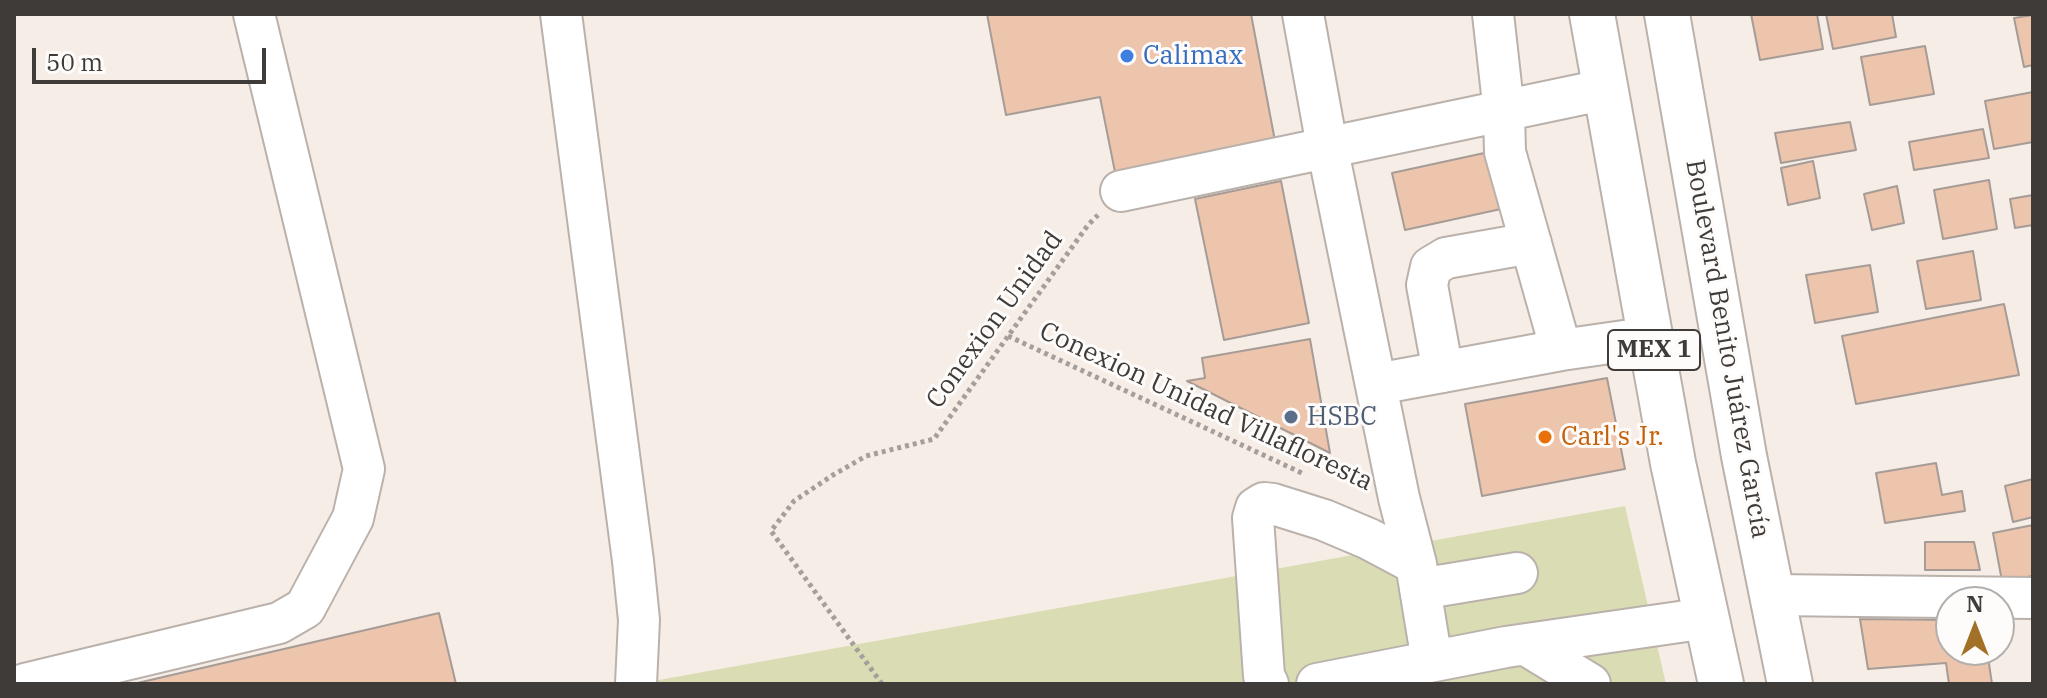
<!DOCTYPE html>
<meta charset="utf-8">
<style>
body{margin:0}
#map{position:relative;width:2047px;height:698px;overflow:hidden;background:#f7ede7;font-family:"IBM Plex Serif",serif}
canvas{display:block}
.frame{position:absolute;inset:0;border:16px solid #3f3b39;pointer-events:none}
.north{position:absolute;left:1935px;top:586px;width:80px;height:80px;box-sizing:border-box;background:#fefcfb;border:2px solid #b2afad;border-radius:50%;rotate:0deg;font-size:22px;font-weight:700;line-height:32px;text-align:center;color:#3f3b39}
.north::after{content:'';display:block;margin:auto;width:28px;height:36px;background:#a27026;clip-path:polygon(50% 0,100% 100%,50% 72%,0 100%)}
.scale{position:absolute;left:32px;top:48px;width:234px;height:36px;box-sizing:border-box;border:4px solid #3f3b39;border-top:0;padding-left:10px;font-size:24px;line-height:28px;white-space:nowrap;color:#3f3b39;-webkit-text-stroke:6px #fefcfb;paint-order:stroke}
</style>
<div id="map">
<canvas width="2047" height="698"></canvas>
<div class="frame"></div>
<div class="north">N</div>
<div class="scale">50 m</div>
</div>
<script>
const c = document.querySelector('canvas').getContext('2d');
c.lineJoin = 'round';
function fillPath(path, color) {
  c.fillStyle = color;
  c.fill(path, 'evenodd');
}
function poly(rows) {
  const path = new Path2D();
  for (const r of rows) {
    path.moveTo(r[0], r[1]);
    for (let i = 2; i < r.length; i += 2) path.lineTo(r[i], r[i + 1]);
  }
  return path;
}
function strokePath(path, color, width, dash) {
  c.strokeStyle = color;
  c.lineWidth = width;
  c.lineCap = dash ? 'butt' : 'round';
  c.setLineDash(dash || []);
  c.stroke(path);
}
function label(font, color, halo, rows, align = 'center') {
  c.font = font + ' "IBM Plex Serif",serif';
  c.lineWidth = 6;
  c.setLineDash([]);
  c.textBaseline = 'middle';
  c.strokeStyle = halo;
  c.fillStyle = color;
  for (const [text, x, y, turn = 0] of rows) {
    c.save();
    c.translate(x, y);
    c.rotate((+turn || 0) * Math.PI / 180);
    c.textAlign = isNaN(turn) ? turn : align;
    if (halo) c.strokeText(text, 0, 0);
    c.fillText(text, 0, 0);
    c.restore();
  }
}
fillPath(poly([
 [1625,506,1666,684,642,683]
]), '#daddb4');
const building = poly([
 [987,14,1251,14,1275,141,1115,172,1100,97,1006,115,987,14],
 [1751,14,1817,14,1823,49,1760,60,1751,14],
 [1826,14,1892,14,1896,37,1833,49,1826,14],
 [2033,15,2033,65,2024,67,2014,18,2033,15],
 [1925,46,1934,94,1870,105,1861,57,1925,46],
 [2033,92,2033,142,1994,149,1985,101,2033,92],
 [1850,122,1856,150,1781,163,1775,133,1850,122],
 [1983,129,1989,158,1914,170,1909,142,1983,129],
 [1489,152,1501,209,1405,230,1392,173,1489,152],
 [1813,161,1820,198,1788,205,1781,168,1813,161],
 [1989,180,1997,229,1943,239,1934,190,1989,180],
 [1281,181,1309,323,1224,340,1195,199,1281,181],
 [1897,186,1904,223,1872,230,1864,194,1897,186],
 [2033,195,2033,225,2015,228,2010,199,2033,195],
 [1973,251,1981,300,1926,309,1917,261,1973,251],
 [1870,265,1878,312,1815,323,1806,275,1870,265],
 [2004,304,2019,375,1856,404,1842,336,2004,304],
 [1310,339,1330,453,1187,381,1205,378,1202,358,1310,339],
 [1607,378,1625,469,1482,496,1465,404,1607,378],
 [1936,463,1942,495,1962,491,1965,511,1885,523,1876,473,1936,463],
 [2033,479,2033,517,2013,522,2005,486,2033,479],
 [2033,525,2033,576,2002,581,1993,533,2033,525],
 [1925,542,1974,542,1980,570,1925,570,1925,542],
 [439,613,456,684,133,684,439,613],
 [1860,619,1951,620,1951,650,1987,650,1992,684,1949,684,1946,663,1868,669,1860,619]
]);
fillPath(building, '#edc4ac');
strokePath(building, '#a69c97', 2);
const minor = poly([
 [561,14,633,561,639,620,636,684],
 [1303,14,1327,146,1399,498,1416,564,1432,661],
 [1493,14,1504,112,1505,152,1561,350],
 [1121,191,1607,89],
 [1443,372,1427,285,1431,267,1446,258,1531,243],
 [1377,384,1561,350,1652,337],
 [1420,589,1517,573],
 [1773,595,2033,598],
 [1526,645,1590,684],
 [25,684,279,623,305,608,353,518,364,469,254,14],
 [1268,684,1264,676,1253,518,1256,508,1264,503,1273,504,1324,520,1369,539,1416,564],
 [1317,684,1506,647,1707,618]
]);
const major = poly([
 [1592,14,1673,463,1721,684],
 [1667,14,1744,456,1790,684]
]);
strokePath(minor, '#bab1ab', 44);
strokePath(major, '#bab1ab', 48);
strokePath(poly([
 [1008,336,1304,474],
 [882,684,771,531,794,501,833,475,866,456,934,439,1088,225,1098,215]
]), '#a69e9a', 5, [4, 4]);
strokePath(minor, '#fff', 40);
strokePath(major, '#fff', 44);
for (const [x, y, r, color] of [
 [1127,56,8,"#3f7fe0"],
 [1291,417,8,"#5c6f8a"],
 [1545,437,8,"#e8710a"]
]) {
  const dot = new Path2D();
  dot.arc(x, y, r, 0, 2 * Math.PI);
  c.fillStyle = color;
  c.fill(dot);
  strokePath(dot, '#fefcfb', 3);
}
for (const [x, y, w] of [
 [1654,350,92]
]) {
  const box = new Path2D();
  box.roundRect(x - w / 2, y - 20, w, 40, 6);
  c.fillStyle = '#fefcfb';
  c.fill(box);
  strokePath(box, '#3f3b39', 2);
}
label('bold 24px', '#3f3b39', null, [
 ["MEX 1",1654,350]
]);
label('26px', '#366cbe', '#fefcfb', [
 ["Calimax",1143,56]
], 'left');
label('26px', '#3f3b39', '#fefcfb', [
 ["Conexion Unidad",995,320,-54],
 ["Boulevard Benito Juárez García",1727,349,80],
 ["Conexion Unidad Villafloresta",1206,407,25]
]);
label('26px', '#4e5e75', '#fefcfb', [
 ["HSBC",1307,417]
], 'left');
label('26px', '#c56008', '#fefcfb', [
 ["Carl's Jr.",1561,437]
], 'left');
</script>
